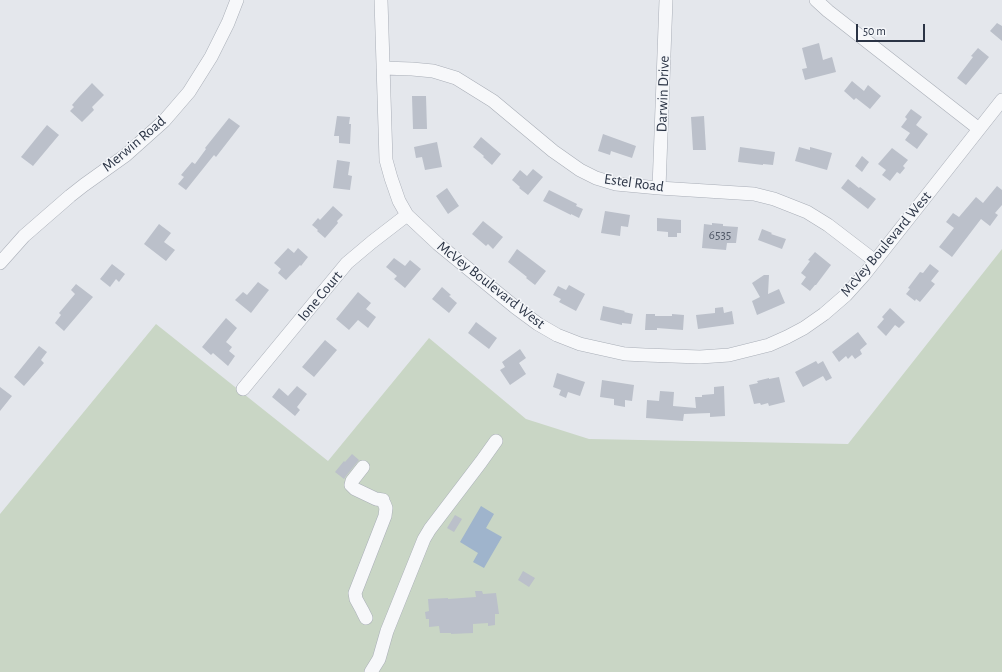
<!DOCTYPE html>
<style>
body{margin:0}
#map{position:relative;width:1002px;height:672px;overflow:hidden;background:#e4e7ec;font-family:"Alegreya Sans",sans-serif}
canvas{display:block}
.scale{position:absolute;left:856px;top:24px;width:69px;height:18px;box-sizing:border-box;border:2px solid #2b3445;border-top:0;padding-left:5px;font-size:12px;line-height:14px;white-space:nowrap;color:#2b3445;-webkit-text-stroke:3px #f4f6f9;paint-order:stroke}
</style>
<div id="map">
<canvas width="1002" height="672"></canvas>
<div class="scale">50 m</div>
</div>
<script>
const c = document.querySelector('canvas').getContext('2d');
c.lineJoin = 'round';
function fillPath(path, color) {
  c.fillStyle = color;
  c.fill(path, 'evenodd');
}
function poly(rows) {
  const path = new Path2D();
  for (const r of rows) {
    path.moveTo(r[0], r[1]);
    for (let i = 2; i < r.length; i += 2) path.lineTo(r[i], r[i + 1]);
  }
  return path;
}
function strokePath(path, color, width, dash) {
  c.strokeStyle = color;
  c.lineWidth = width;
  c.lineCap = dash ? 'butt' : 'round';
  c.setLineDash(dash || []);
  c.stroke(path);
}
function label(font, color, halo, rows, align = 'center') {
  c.font = font + ' "Alegreya Sans",sans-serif';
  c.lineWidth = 3;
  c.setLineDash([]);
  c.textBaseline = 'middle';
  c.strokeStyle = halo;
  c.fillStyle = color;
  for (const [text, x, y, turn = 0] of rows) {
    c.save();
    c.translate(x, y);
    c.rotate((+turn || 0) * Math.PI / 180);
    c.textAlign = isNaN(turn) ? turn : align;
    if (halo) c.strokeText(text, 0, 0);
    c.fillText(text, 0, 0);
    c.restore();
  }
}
fillPath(poly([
 [1002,249,1002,672,0,672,0,514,156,324,328,461,429,338,526,419,589,439,848,444]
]), '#c9d6c5');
fillPath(poly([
 [481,506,494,514,486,528,502,537,484,568,473,562,478,553,460,542]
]), '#9fb4cc');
fillPath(poly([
 [997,23,1002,26,1002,41,990,31],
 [819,43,823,60,832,57,836,72,805,80,802,69,807,68,802,48],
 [978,48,989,57,966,85,957,78,973,57,971,56],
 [852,81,864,91,868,85,881,96,870,109,856,98,854,100,844,91],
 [92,83,104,95,92,107,94,110,82,122,70,111,74,107,72,105,79,97],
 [412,96,426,96,427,129,413,129],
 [911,109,922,117,916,125,928,134,917,149,905,140,910,133,901,127,907,119,905,117],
 [337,116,350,117,349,124,351,124,350,144,339,143,339,136,334,136],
 [704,116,706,150,693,150,691,117],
 [229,118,240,126,216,157,214,155,186,190,178,184,184,177,181,175,192,162,195,164,206,149,205,148],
 [47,125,59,135,33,166,21,157],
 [603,134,636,146,632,158,611,151,610,155,598,151],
 [481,137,501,154,492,165,483,157,484,156,473,147],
 [437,142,442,167,425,170,422,157,416,158,414,147],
 [740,147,775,152,773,165,763,164,763,165,738,162],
 [799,147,810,150,810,147,832,153,827,170,795,161],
 [892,148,908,160,903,166,905,168,900,174,897,172,890,181,882,175,886,170,878,164],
 [862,156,869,162,862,172,855,166],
 [337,160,350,162,348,175,352,176,350,190,333,188],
 [533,169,543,177,528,195,519,188,520,187,512,180,520,170,527,176],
 [848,179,859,188,860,187,876,199,868,209,841,188],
 [997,186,1002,190,1002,205,995,213,998,215,990,226,981,219,952,257,939,247,954,228,946,222,953,213,959,217,976,197,983,203],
 [447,188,459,206,448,214,436,196],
 [549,190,577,204,576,206,583,209,579,218,571,214,571,215,543,201],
 [333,206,343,215,337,221,338,223,325,238,317,231,318,230,312,225,318,218,320,220],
 [605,211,630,215,628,227,621,226,620,236,601,233],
 [657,218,681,220,681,233,677,233,677,237,668,237,668,232,657,231],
 [483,221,503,237,493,249,488,244,486,246,472,234],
 [712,223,723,224,723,226,738,227,736,243,727,243,726,250,702,248,704,224,712,225],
 [159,224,171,233,164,242,175,250,166,261,144,244],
 [762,229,772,233,771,234,786,239,782,249,758,240],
 [288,248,294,253,298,248,308,257,301,266,300,265,286,280,278,273,281,269,274,263],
 [517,249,546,271,535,285,526,278,527,277,508,262],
 [815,252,831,265,816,285,815,285,810,291,801,284,806,277,801,273,810,261,808,260],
 [394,258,405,266,410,260,421,269,405,288,394,279,397,276,386,267],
 [112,264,125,274,119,282,116,279,110,287,100,279],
 [930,264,939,271,931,281,935,284,920,302,916,299,915,301,906,294,910,289,908,288,920,272,923,273],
 [764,275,769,275,768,294,779,289,785,303,757,315,752,301,760,297,752,283],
 [258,282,269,290,251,313,235,300,243,292,247,295],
 [76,284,93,297,64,331,55,323,61,315,59,313,75,294,71,290],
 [569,285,585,294,576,311,559,302,561,299,553,295,558,286,566,290],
 [442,287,451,295,449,296,457,303,449,313,432,299],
 [358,292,371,303,366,309,376,317,368,328,358,320,349,330,336,319],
 [603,306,625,311,624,312,633,314,631,324,622,323,622,325,600,320],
 [723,307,724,313,732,311,734,324,698,329,696,315,715,313,715,308],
 [890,308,905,322,899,328,895,325,886,336,877,327,884,319,882,317],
 [646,314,655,314,655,316,672,316,672,314,684,315,683,330,657,328,657,330,645,330],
 [226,318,237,328,226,342,232,347,229,351,235,356,228,366,213,353,211,355,202,347],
 [476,322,497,338,489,349,468,333],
 [858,332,867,344,860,350,862,354,855,359,852,355,848,359,846,356,839,362,832,352],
 [325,340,337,350,314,377,302,367],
 [39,346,47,352,41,360,44,363,24,386,14,377],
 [520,349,526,358,519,363,526,374,510,385,500,370,505,367,502,362],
 [816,361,818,364,823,361,832,378,826,381,823,376,803,387,795,372],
 [557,373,585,382,580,396,568,392,566,398,559,395,561,390,553,387],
 [779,377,785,402,769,406,768,403,761,405,760,403,754,404,749,385,758,383,757,381,769,378,769,379],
 [602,380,634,385,632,401,625,400,625,407,614,405,614,399,600,397],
 [297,386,307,394,297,407,300,410,295,416,272,397,279,388,288,396],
 [724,386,725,416,710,417,710,413,684,414,683,421,646,418,647,400,659,401,660,391,674,392,673,406,696,408,695,397,702,397,702,395,714,394,714,387],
 [0,387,12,396,0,411],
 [352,454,359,460,346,476,344,479,335,472,344,461,345,462],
 [455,515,462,519,454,532,447,528],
 [523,571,535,578,529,587,518,580],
 [475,591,482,591,483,594,496,593,499,614,495,614,495,625,488,626,488,623,473,624,473,633,451,634,451,633,440,633,439,626,429,627,429,619,426,619,425,612,429,611,428,599,448,598,448,599,476,597]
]), '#bbc0ca');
const minor = poly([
 [381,0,386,160,391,178,399,201,407,215,438,244,515,307,538,324,557,335,580,344,625,354,645,355,700,357,729,355,769,345,787,337,804,328,824,314,846,295,864,275,1002,100],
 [816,0,828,11,979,129],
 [383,68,412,69,433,71,456,78,493,101,553,151,580,170,596,178,616,184,659,188,754,194,774,199,807,212,828,225,875,261],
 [659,188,666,0],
 [0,263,24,236,70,196,84,185,126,155,164,121,189,92,211,57,228,23,237,0],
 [243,389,347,263,372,242,407,215],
 [363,467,352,481,351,485,355,489,376,499,383,500],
 [366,618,362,610,356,599,355,593,385,516,386,508,384,503],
 [371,672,379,659,387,631,424,539,430,529,481,462,496,441]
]);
strokePath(minor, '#a9aeb7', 14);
strokePath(minor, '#f7f8fa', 13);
label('13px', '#4f5766', null, [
 ["6535",720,235]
]);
label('15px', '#2b3445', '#f4f6f9', [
 ["Darwin Drive",663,94,-88],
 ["Merwin Road",134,144,-40],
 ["Estel Road",634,183,8],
 ["McVey Boulevard West",886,244,-50],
 ["McVey Boulevard West",491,285,38],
 ["Ione Court",320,296,-50]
]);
</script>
